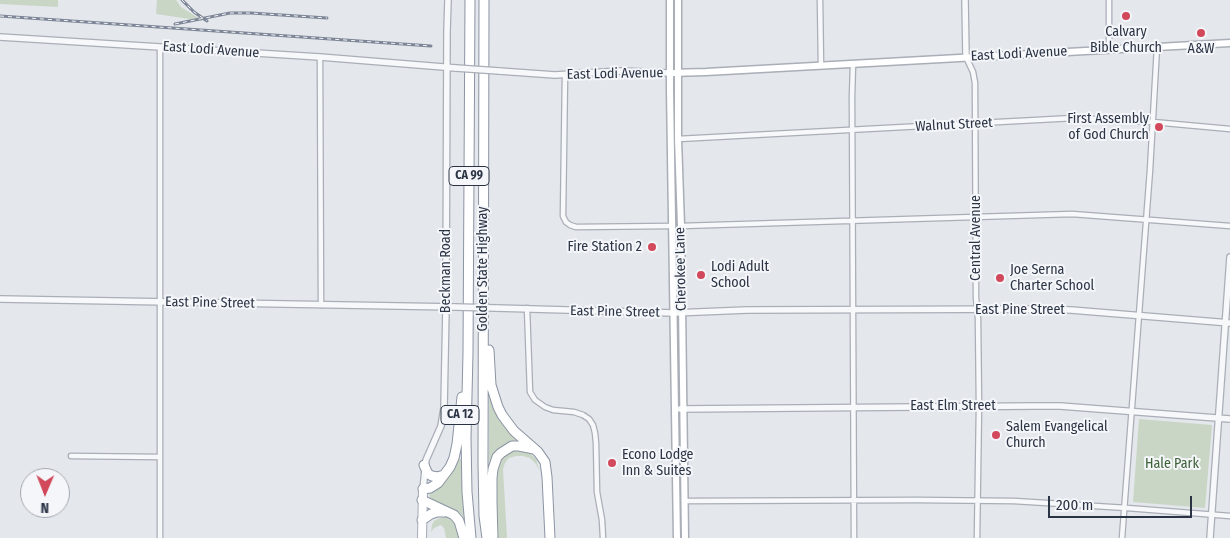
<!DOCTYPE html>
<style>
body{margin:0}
#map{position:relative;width:1230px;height:538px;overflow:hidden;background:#e4e7ec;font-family:"Fira Sans Condensed",sans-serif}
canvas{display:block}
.north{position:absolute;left:20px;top:468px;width:50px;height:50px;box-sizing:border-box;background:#f4f6f9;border:1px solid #a4a8b1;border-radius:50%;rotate:181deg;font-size:14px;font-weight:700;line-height:20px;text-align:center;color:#2b3445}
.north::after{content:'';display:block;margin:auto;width:18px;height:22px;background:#d1495b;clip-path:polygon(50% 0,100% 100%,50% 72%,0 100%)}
.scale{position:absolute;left:1048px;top:496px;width:144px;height:22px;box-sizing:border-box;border:2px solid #2b3445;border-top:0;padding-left:6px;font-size:15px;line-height:18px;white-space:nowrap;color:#2b3445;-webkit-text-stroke:4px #f4f6f9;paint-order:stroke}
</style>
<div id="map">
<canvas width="1230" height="538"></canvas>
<div class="north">N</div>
<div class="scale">200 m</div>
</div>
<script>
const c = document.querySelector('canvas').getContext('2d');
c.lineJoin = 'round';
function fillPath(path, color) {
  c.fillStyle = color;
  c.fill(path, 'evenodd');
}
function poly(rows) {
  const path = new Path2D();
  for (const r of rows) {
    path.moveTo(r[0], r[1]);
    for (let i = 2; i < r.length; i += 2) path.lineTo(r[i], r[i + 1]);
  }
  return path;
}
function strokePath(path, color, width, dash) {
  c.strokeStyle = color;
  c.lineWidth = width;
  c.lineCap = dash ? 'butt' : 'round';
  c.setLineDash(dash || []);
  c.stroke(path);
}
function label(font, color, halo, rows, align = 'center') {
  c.font = font + ' "Fira Sans Condensed",sans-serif';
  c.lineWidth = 4;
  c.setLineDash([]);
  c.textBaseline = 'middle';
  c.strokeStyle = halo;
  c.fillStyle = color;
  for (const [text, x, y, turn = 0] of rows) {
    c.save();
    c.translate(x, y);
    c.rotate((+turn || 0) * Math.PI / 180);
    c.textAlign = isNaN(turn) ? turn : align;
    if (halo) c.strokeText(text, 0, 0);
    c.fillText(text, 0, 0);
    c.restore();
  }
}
fillPath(poly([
 [0,0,58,0,58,7,0,4],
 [157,0,176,0,181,7,203,21,156,14],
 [489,399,492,399,516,437,514,443,509,444,489,477],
 [1139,419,1212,425,1205,508,1133,502],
 [518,450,524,451,531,454,536,459,540,472,536,464,530,458,523,456,516,456,509,458,505,463,503,469,507,538,497,538,497,473,499,463,504,456,511,452],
 [457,459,461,459,465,518,457,511,434,501,430,497,429,494,430,492,442,485,451,473],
 [446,517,453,521,456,526,460,538,446,538,444,528,441,525,434,528,431,532,432,525,434,521,440,518]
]), '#c9d6c5');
const minor = poly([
 [820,0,821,66],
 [1109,0,1109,49],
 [320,57,321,305],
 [966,57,973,72,975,83,976,298,978,318,979,406,977,538],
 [853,64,852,97,854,538],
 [565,75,563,216,566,222,570,225,576,227,672,226],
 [678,139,1074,118,1153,122,1230,129],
 [681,226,1072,214,1230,226],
 [527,308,530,392,535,400,545,407,553,410,574,412,583,415,589,419,593,425,595,433,596,443,597,492,602,520,603,538],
 [71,456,160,457],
 [684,501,917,500,1014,501,1127,508,1230,516],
 [160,538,160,47],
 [1122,538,1150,170,1157,47]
]);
const tertiary = poly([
 [965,0,966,57],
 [0,37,320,57,456,68],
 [499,71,555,75,620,71,670,73],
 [0,299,455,307],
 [496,308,674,313,747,310,1042,309,1071,310,1230,323],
 [680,409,1034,406,1060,406,1230,419],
 [423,489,426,460,441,426,444,408,446,307,447,31,448,0],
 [1210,538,1230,257]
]);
const secondary = poly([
 [670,0,670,90,677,538],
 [678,0,678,139,681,226,685,538],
 [670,73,706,72,1230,43]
]);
const primary = poly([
 [422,538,423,489]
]);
const motorway = poly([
 [470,0,468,353,466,437,467,492,471,538],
 [484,0,483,464,484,516,487,538],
 [489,350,491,385,498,407,502,415,514,431,538,452,545,462,547,477,550,538],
 [424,465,428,474,432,476,437,477,444,475],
 [423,489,430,488,438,483,450,467,454,458,457,444,462,397],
 [422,500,454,515,459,521,464,538],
 [422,520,431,514,437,512,444,512],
 [493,538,492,502,492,478,493,469,497,457,501,453,512,446,519,446,534,449]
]);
strokePath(minor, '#a9aeb7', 7);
strokePath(tertiary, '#a9aeb7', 8);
strokePath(secondary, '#a9aeb7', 9);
strokePath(primary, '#a3abb8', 10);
strokePath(motorway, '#8b94a3', 11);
strokePath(minor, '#f7f8fa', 4.5);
strokePath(tertiary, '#f7f8fa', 5.5);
strokePath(secondary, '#fff', 6);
strokePath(primary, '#fff', 8);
strokePath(motorway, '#fff', 9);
const rail = poly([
 [182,0,194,12,207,21],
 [0,16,431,46],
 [175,24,230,13,251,13,327,18]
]);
strokePath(rail, '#7d8696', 3);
strokePath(rail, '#f4f6f9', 1, [4]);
const tertiaryBridge = poly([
 [456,68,499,71],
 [455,307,496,308]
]);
strokePath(tertiaryBridge, '#a9aeb7', 8, []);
strokePath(tertiaryBridge, '#f7f8fa', 5.5);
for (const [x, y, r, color] of [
 [1126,16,5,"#d1495b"],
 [1201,33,5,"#d1495b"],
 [1159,127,5,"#d1495b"],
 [652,247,5,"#d1495b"],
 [701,275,5,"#d1495b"],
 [1000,278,5,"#d1495b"],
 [996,435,5,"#d1495b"],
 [612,463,5,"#d1495b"]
]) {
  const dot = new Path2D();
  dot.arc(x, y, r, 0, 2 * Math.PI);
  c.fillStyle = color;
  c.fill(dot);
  strokePath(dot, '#f4f6f9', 2);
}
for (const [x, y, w] of [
 [469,176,40],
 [460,415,38]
]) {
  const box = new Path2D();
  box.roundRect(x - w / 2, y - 9.5, w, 19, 4);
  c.fillStyle = '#f4f6f9';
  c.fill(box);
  strokePath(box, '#2b3445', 1);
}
label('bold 12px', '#2b3445', null, [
 ["CA 99",469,176],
 ["CA 12",460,415]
]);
label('14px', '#2b3445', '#f4f6f9', [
 ["Calvary",1126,32,"center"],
 ["Bible Church",1126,48,"center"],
 ["A&W",1201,49,"center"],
 ["First Assembly",1149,119,"right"],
 ["of God Church",1149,135,"right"],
 ["Fire Station 2",642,247,"right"],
 ["Lodi Adult",711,267],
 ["School",711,283],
 ["Joe Serna",1010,270],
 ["Charter School",1010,286],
 ["Salem Evangelical",1006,427],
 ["Church",1006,443],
 ["Econo Lodge",622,455],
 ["Inn & Suites",622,471]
], 'left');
label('14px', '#2b3445', '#f4f6f9', [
 ["East Lodi Avenue",211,50,4],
 ["East Lodi Avenue",1019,54,-3],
 ["East Lodi Avenue",615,74,-1],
 ["Walnut Street",954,125,-3],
 ["Central Avenue",976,238,-90],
 ["Golden State Highway",483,269,-90],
 ["Cherokee Lane",681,269,-91],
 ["Beckman Road",446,271,-90],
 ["East Pine Street",210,303,1],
 ["East Pine Street",1020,310],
 ["East Pine Street",615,312,1],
 ["East Elm Street",953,406]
]);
label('14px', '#3f6138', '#f4f6f9', [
 ["Hale Park",1172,464]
]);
</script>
